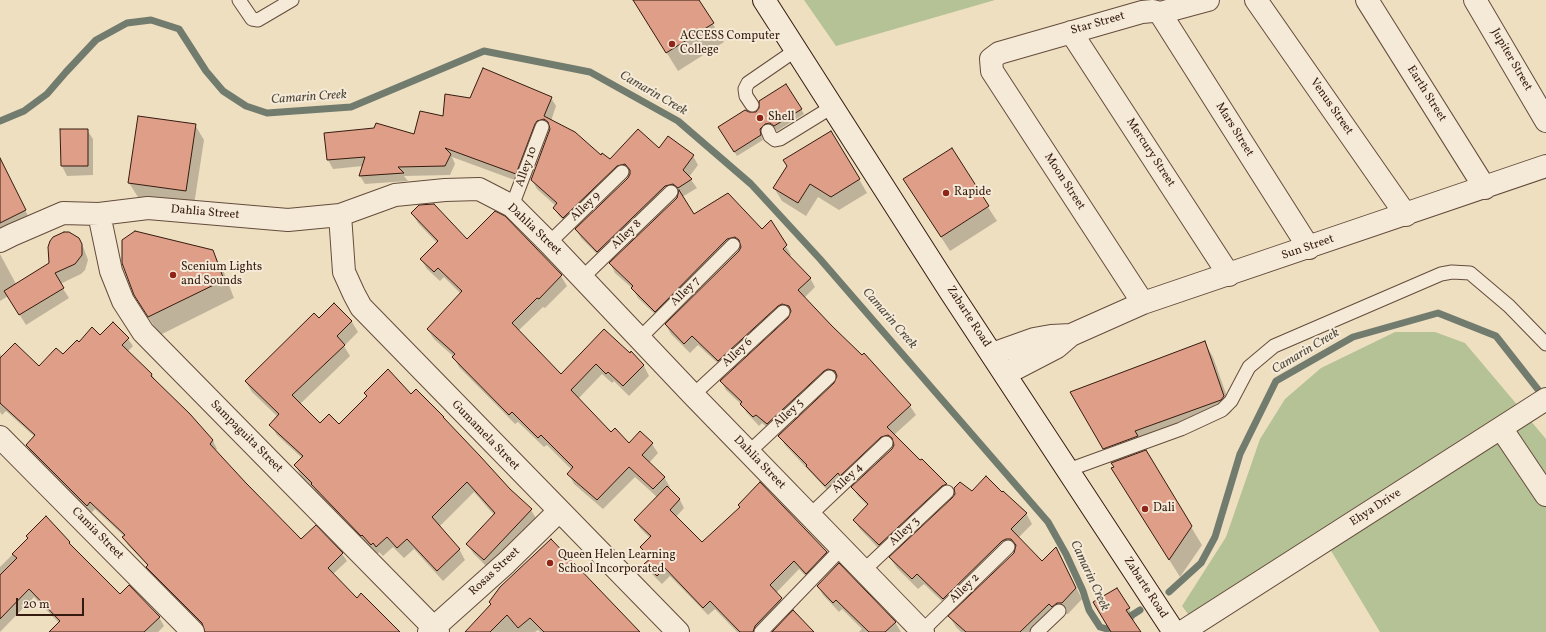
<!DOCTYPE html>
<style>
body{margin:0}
#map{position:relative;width:1546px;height:632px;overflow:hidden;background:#efdfc1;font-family:Vollkorn,serif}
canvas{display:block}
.scale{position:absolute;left:16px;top:598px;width:68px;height:18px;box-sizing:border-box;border:2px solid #351b0f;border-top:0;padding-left:5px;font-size:12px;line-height:14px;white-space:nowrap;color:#351b0f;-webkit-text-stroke:3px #f5ead7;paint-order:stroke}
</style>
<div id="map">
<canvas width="1546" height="632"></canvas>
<div class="scale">20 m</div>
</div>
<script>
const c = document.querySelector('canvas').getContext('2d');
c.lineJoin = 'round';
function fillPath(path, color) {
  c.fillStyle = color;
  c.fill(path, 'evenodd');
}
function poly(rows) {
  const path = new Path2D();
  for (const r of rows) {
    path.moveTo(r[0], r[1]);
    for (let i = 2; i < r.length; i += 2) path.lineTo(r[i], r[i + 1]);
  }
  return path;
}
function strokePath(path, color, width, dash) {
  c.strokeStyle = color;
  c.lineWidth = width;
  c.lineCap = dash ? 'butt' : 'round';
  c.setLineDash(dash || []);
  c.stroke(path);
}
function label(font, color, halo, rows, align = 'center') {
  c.font = font + ' Vollkorn,serif';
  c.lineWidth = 4;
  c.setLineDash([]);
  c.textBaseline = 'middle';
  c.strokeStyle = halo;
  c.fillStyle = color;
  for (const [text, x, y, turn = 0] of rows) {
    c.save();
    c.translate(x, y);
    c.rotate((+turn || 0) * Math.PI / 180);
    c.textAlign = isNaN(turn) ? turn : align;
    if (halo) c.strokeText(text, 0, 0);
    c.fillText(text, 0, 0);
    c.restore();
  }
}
fillPath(poly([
 [804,0,995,0,836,46],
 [1395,332,1435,332,1465,343,1546,439,1546,632,1380,632,1330,549,1200,630,1182,606,1226,537,1260,439,1285,399,1321,368]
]), '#b5c296');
fillPath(poly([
 [634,0,698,0,724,42,678,71],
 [551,98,556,106,551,121,601,156,610,161,659,150,693,156,698,165,689,177,697,188,682,197,693,216,762,230,771,221,791,255,789,257,810,278,815,287,804,298,862,356,864,355,910,406,916,415,894,435,920,461,922,460,946,485,951,494,884,554,860,529,854,520,868,506,858,496,852,487,892,449,896,444,886,446,831,494,785,445,780,436,835,383,837,379,833,378,773,433,762,423,759,426,747,413,742,405,726,390,721,381,789,318,791,314,787,313,724,369,698,345,690,353,671,334,666,325,740,251,741,247,737,246,661,320,638,298,633,289,615,273,610,263,677,198,679,192,670,195,603,260,581,238,576,229,628,178,632,173,622,175,569,226,559,216,554,208,556,206,537,189,532,180,551,128,546,128,520,182,452,157,455,164,450,175,404,176,408,181,365,184,360,176,363,166,333,169,328,160,326,134,415,135,471,100],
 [801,109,804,114,777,131,773,128,767,128,762,135,763,140,737,156,719,127,748,113],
 [195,125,204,140,194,205,138,197,129,183],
 [87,130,93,139,93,175,67,176,62,166],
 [951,150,997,221,950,251,913,194],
 [0,158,29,218,0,233],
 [788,166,859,179,867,193,839,210,818,197,806,216,782,201,774,188],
 [412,213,467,240,504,217,561,276,567,286,545,308,543,307,518,331,561,375,604,330,644,366,649,376,629,396,614,381,612,383,602,374,578,399,611,434,629,444,640,432,652,444,658,453,649,463,664,477,670,487,668,489,680,500,684,508,676,517,702,544,827,552,831,560,811,582,799,569,776,593,786,607,762,632,737,632,715,609,708,615,670,576,662,584,650,572,646,564,650,560,641,547,650,538,640,528,635,520,657,497,635,477,603,509,574,484,569,474,572,470,547,445,544,447,518,422,515,424,459,367,453,356,434,339,428,330,461,294,444,277,440,281,427,269,421,259,437,243,418,223],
 [79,239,84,249,88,260,85,270,81,274,60,284,69,298,26,325,8,296,0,301,0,254,16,284,50,263],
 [212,251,223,270,234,298,160,335,146,314],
 [334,304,352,322,358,332,344,346,350,356,300,404,320,424,339,425,367,397,365,393,411,395,531,510,537,520,490,570,474,554,467,544,494,515,474,492,439,527,459,549,465,560,443,581,414,549,404,558,393,547,383,556,379,552,378,554,368,545,367,546,318,495,314,488,301,476,295,465,302,458,277,435,271,425,278,417,252,392,246,382,319,319],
 [113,324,128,339,133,346,128,351,152,375,156,381,190,415,213,441,217,449,215,451,301,541,316,527,342,554,347,561,333,574,357,600,399,632,207,632,151,574,148,566,128,545,124,538,125,537,95,509,91,513,31,453,27,445,35,437,6,411,2,415,0,412,0,354,3,357,39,367,63,356,79,343,100,336],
 [1204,342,1213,357,1232,411,1229,414,1142,446,1202,545,1180,577,1123,486,1115,467,1072,392],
 [972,492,1026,513,1032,524,1018,538,1042,563,1056,548,1082,599,1068,614,1063,614,1037,632,961,632,956,627,950,617,1014,553,1015,550,1013,550,950,609,924,584,918,589,897,568,890,558],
 [29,538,69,542,73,548,120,595,159,617,164,626,158,632,51,632,59,623,34,597,0,632,0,567],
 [818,586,895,622,901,632,859,632,862,629,842,609,839,612,823,595],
 [1117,590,1135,619,1132,621,1140,632,1112,632],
 [492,605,638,632,540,632,538,630,535,632,477,632]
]), '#0003');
strokePath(poly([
 [0,121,24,111,47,94,66,72,96,40,127,23,151,20,179,29,206,71,223,91,246,106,267,113,351,107,484,51,590,72,678,121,751,184,820,259,1048,522,1066,554,1083,591,1089,610,1100,627,1107,629,1115,626,1140,610],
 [1169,592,1201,563,1215,537,1240,454,1276,381,1353,337,1438,313,1496,336,1544,397]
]), '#727c6e', 7);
const building = poly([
 [633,0,699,0,714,23,666,53,633,0],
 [483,68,552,97,544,116,575,132,601,155,602,153,610,159,638,129,659,148,668,136,694,155,683,170,692,179,678,188,673,184,665,186,597,252,575,229,628,178,630,174,630,170,625,164,617,166,563,218,553,208,557,203,531,180,550,129,548,122,544,119,537,121,535,124,516,174,445,148,451,154,445,166,398,167,404,173,359,176,365,157,327,160,324,133,374,128,376,123,414,134,420,111,443,116,445,94,470,98,483,68],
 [786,84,802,109,774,126,770,123,765,124,760,129,761,135,734,152,718,127,745,110,749,112,756,112,759,108,759,101,786,84],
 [138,116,196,124,186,191,128,183,138,116],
 [60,129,88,129,88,166,61,166,60,129],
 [831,131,860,179,831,197,810,184,798,203,773,188,787,166,783,160,831,131],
 [952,148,989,206,941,237,903,179,952,148],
 [0,158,26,210,0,223,0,158],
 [679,190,694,214,728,193,762,229,771,220,787,245,783,249,811,278,798,290,832,326,862,355,864,353,911,405,887,427,920,460,922,459,947,484,942,486,879,545,853,520,868,504,851,487,892,449,894,445,892,438,888,435,881,437,840,476,838,473,825,486,806,466,807,465,778,436,834,383,837,376,835,371,828,369,824,371,767,424,756,415,753,417,740,404,742,402,720,381,788,318,791,311,789,306,782,304,778,306,718,361,692,336,684,344,665,324,739,251,741,247,739,240,735,237,727,239,655,312,631,288,633,286,609,263,677,198,679,190],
 [434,204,467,239,495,211,505,216,562,275,539,299,537,298,512,323,561,374,604,329,630,353,631,351,644,365,623,386,608,372,606,374,596,364,571,390,611,432,615,428,629,443,640,431,653,443,642,455,665,477,653,489,629,467,597,500,567,474,573,467,541,435,538,438,512,412,509,415,452,357,455,354,427,329,462,291,438,268,434,272,420,259,438,241,411,213,419,205,434,204],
 [135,231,213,250,224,280,148,317,134,295,122,263,122,240,135,231],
 [64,232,69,232,79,238,82,244,82,255,75,264,55,273,64,288,19,315,4,291,49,263,48,247,50,241,53,237,64,232],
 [334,303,352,321,337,336,345,345,292,395,320,423,329,414,339,424,367,396,364,393,388,369,411,394,416,389,444,417,443,417,480,456,510,489,532,509,484,560,466,544,495,513,467,482,432,517,460,549,437,571,407,539,397,548,387,537,376,547,373,543,371,545,362,535,361,536,311,484,312,483,294,465,303,456,269,425,279,414,245,381,314,313,319,318,334,303],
 [113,322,129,338,122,345,152,374,151,376,190,414,213,440,210,444,246,483,301,539,316,525,343,553,328,568,357,598,361,593,400,632,205,632,202,623,146,567,148,565,122,537,125,535,90,502,87,506,26,445,35,435,0,403,0,358,15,343,39,366,56,348,63,354,77,340,79,342,92,327,100,335,113,322],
 [1205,341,1224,396,1221,400,1135,431,1138,436,1103,449,1070,392,1205,341],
 [1146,450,1192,526,1169,560,1111,468,1114,467,1111,463,1146,450],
 [986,476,1002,492,1003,491,1027,513,1011,529,1042,561,1056,547,1076,588,1062,603,1057,603,1052,607,1049,604,1020,632,966,632,948,616,1014,553,1016,545,1011,539,1006,539,1002,541,943,599,917,574,912,579,889,557,952,498,955,494,954,488,960,482,972,491,986,476],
 [760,482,827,552,806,574,794,561,770,585,782,598,755,626,753,632,740,632,710,601,703,608,665,568,657,576,644,564,651,558,640,547,651,536,634,520,667,486,680,499,670,510,702,542,740,507,738,505,760,482],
 [46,516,70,542,69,543,120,594,129,585,160,617,144,632,49,632,60,621,29,589,0,619,0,575,17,558,12,554,28,538,26,536,46,516],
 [551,539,640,632,544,632,530,618,518,628,507,615,490,632,465,632,491,604,489,602,500,587,551,539],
 [839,563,896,622,885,632,869,632,836,600,833,603,817,586,839,563],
 [1117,588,1130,608,1126,610,1141,632,1111,632,1093,602,1117,588],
 [793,610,814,632,772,632,793,610]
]);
fillPath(building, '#de9e87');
strokePath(building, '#351b0f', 1);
const service = poly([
 [239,0,252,19,258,20,292,0],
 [752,105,746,96,745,89,748,83,796,50],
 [768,131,770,136,775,140,780,139,832,107],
 [512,206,542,127],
 [549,243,622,172],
 [582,278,671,192],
 [640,338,733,245],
 [693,395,783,312],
 [749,452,829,377],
 [1068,470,1181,429,1222,410,1231,401,1249,367,1274,346,1441,274,1452,272,1470,273,1509,306,1546,344],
 [809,516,886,443],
 [863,571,947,492],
 [922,631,1008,547],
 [761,632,841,549],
 [1037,632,1059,611]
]);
const minor = poly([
 [1256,0,1406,215],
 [1367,0,1485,188],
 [1475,0,1546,121],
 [1160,13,1309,248],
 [1071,32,1229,275],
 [99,214,111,271,123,301,143,332,438,632],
 [340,215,344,272,354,294,361,307,678,632],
 [0,241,12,235,63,213,99,214,148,208,288,220,340,215,395,195,445,190,479,189,512,206,549,243,693,395,923,632],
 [1143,303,992,71,991,59,999,53,1142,12,1153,11,1160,13,1208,0],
 [992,354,1034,339,1051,336,1071,335],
 [1005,374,1057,347,1071,335,1143,303,1546,166],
 [1501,428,1546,495],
 [0,437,193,632],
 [429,632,506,563,559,511],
 [1182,632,1546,399]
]);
const secondary = poly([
 [764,0,950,291,1174,632]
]);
strokePath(service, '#644c3c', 15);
strokePath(minor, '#644c3c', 24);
strokePath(secondary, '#351b0f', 24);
strokePath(service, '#f5ead7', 13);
strokePath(minor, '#f5ead7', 22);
strokePath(secondary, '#f5ead7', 22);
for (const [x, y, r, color] of [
 [672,44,4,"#8f2418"],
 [760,118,4,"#8f2418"],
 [946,193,4,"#8f2418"],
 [173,275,4,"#8f2418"],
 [1145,509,4,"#8f2418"],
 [550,563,4,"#8f2418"]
]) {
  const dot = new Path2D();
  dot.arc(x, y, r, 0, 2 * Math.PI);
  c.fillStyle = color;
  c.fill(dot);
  strokePath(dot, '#f5ead7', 1.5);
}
label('12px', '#351b0f', '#f5ead7', [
 ["Star Street",1098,24,-16],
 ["Jupiter Street",1511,60,60],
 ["Earth Street",1426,94,58],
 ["Venus Street",1331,107,55],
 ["Mars Street",1234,130,58],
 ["Mercury Street",1150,153,57],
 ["Alley 10",527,167,-70],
 ["Moon Street",1064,182,57],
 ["Alley 9",586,207,-44],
 ["Dahlia Street",205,213,5],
 ["Dahlia Street",534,230,43],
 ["Alley 8",627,235,-44],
 ["Sun Street",1308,248,-19],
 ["Alley 7",686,292,-45],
 ["Zabarte Road",968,317,57],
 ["Alley 6",738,353,-43],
 ["Alley 5",789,414,-43],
 ["Gumamela Street",485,436,46],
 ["Sampaguita Street",246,437,45],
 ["Dahlia Street",759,463,46],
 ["Alley 4",848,479,-44],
 ["Ehya Drive",1376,508,-33],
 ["Alley 3",905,532,-43],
 ["Camia Street",97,534,45],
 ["Rosas Street",495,572,-43],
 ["Zabarte Road",1145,588,57],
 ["Alley 2",965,589,-44]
]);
label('12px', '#351b0f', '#f5ead7', [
 ["ACCESS Computer",680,37],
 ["College",680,51],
 ["Shell",768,118],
 ["Rapide",954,193],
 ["Scenium Lights",181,268],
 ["and Sounds",181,282],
 ["Dali",1153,509],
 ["Queen Helen Learning",558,556],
 ["School Incorporated",558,570]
], 'left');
label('italic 13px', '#534c3f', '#f5ead7', [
 ["Camarin Creek",653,94,30],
 ["Camarin Creek",309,98,-4],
 ["Camarin Creek",889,319,49],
 ["Camarin Creek",1306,352,-31],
 ["Camarin Creek",1089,576,65]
]);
</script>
